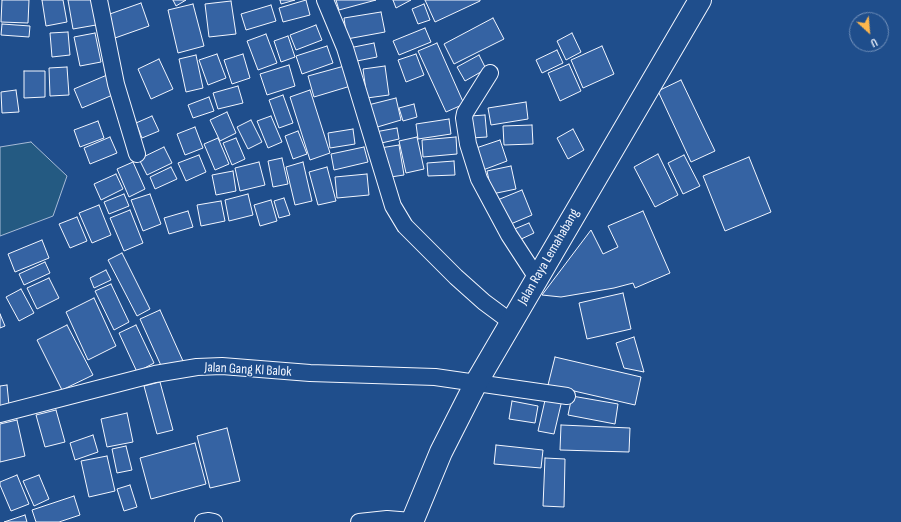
<!DOCTYPE html>
<style>
body{margin:0}
#map{position:relative;width:901px;height:522px;overflow:hidden;background:#1f4e8c;font-family:"Sofia Sans Condensed",sans-serif}
canvas{display:block}
.north{position:absolute;left:849px;top:12px;width:40px;height:40px;box-sizing:border-box;background:#1f4e8c;border:1px solid #7391ba;border-radius:50%;rotate:154deg;font-size:11px;font-weight:700;line-height:16px;text-align:center;color:#f2f6ff}
.north::after{content:'';display:block;margin:auto;width:14px;height:18px;background:#ffb74d;clip-path:polygon(50% 0,100% 100%,50% 72%,0 100%)}
</style>
<div id="map">
<canvas width="901" height="522"></canvas>
<div class="north">U</div>
</div>
<script>
const c = document.querySelector('canvas').getContext('2d');
c.lineJoin = 'round';
function fillPath(path, color) {
  c.fillStyle = color;
  c.fill(path, 'evenodd');
}
function poly(rows) {
  const path = new Path2D();
  for (const r of rows) {
    path.moveTo(r[0], r[1]);
    for (let i = 2; i < r.length; i += 2) path.lineTo(r[i], r[i + 1]);
  }
  return path;
}
function strokePath(path, color, width, dash) {
  c.strokeStyle = color;
  c.lineWidth = width;
  c.lineCap = dash ? 'butt' : 'round';
  c.setLineDash(dash || []);
  c.stroke(path);
}
function label(font, color, halo, rows, align = 'center') {
  c.font = font + ' "Sofia Sans Condensed",sans-serif';
  c.lineWidth = 3;
  c.setLineDash([]);
  c.textBaseline = 'middle';
  c.strokeStyle = halo;
  c.fillStyle = color;
  for (const [text, x, y, turn = 0] of rows) {
    c.save();
    c.translate(x, y);
    c.rotate((+turn || 0) * Math.PI / 180);
    c.textAlign = isNaN(turn) ? turn : align;
    if (halo) c.strokeText(text, 0, 0);
    c.fillText(text, 0, 0);
    c.restore();
  }
}
const green = poly([
 [31,142,67,176,53,216,0,236,0,147,31,142]
]);
fillPath(green, '#245a82');
strokePath(green, '#a8bbd7', 1);
const building = poly([
 [2,0,29,0,28,23,1,22,2,0],
 [42,0,63,0,67,22,46,26,42,0],
 [68,0,93,0,96,25,73,29,68,0],
 [173,0,186,0,176,6,173,0],
 [280,0,295,0,281,4,280,0],
 [306,0,310,15,283,22,279,8,306,0],
 [336,0,376,0,339,10,336,0],
 [393,0,411,0,396,8,393,0],
 [425,0,480,0,480,1,435,22,425,0],
 [231,1,236,34,209,37,205,4,231,1],
 [141,3,149,26,115,38,107,15,141,3],
 [193,4,204,46,178,53,168,10,193,4],
 [424,4,430,20,418,24,412,9,424,4],
 [271,5,276,21,246,30,241,14,271,5],
 [381,12,385,32,347,39,344,18,381,12],
 [493,18,504,39,454,64,444,44,493,18],
 [2,24,30,26,29,37,1,35,2,24],
 [316,25,322,40,296,50,290,35,316,25],
 [425,28,431,42,399,55,393,41,425,28],
 [68,32,70,55,52,57,50,33,68,32],
 [95,33,101,62,80,66,74,37,95,33],
 [572,33,581,52,566,60,557,41,572,33],
 [266,34,277,63,258,70,247,41,266,34],
 [288,36,295,57,281,62,274,41,288,36],
 [374,43,377,57,352,62,349,48,374,43],
 [437,43,464,104,446,112,418,51,437,43],
 [327,46,333,63,302,74,296,56,327,46],
 [602,46,614,74,583,88,571,60,602,46],
 [557,50,563,63,542,73,536,60,557,50],
 [217,54,226,78,208,85,199,60,217,54],
 [243,54,250,78,232,84,224,60,243,54],
 [416,54,424,75,406,82,398,60,416,54],
 [196,55,203,88,186,92,179,59,196,55],
 [479,55,486,69,465,81,457,67,479,55],
 [159,59,173,89,151,99,138,69,159,59],
 [569,64,581,91,560,101,548,73,569,64],
 [289,65,295,86,267,95,260,74,289,65],
 [348,65,354,85,314,97,308,76,348,65],
 [385,66,389,95,367,98,363,69,385,66],
 [67,67,69,95,50,96,49,68,67,67],
 [24,71,45,71,45,97,24,98,24,71],
 [107,75,115,94,82,108,74,89,107,75],
 [681,80,715,151,691,162,658,91,681,80],
 [238,86,243,103,218,109,213,93,238,86],
 [16,90,19,112,2,113,1,92,16,90],
 [310,90,330,153,310,160,290,97,310,90],
 [283,95,293,123,279,128,269,100,283,95],
 [209,97,214,111,193,118,188,105,209,97],
 [396,98,401,120,374,128,368,105,396,98],
 [526,102,528,119,491,125,488,108,526,102],
 [414,104,417,117,403,121,399,108,414,104],
 [227,112,236,133,220,141,210,120,227,112],
 [485,115,487,137,471,138,470,116,485,115],
 [152,116,159,131,142,138,136,123,152,116],
 [271,116,282,142,268,148,257,121,271,116],
 [449,119,451,134,418,139,416,124,449,119],
 [251,120,262,142,248,149,237,127,251,120],
 [98,121,104,138,80,147,74,130,98,121],
 [532,125,533,144,504,145,503,126,532,125],
 [195,127,203,148,185,155,177,134,195,127],
 [397,128,399,139,377,144,375,132,397,128],
 [353,129,355,144,330,148,328,133,353,129],
 [573,129,584,150,568,159,557,138,573,129],
 [298,131,307,154,293,159,285,136,298,131],
 [110,137,117,153,90,164,84,148,110,137],
 [417,137,424,169,406,173,399,141,417,137],
 [456,137,457,154,423,157,422,140,456,137],
 [218,138,229,164,215,170,204,144,218,138],
 [236,138,245,159,232,165,223,143,236,138],
 [500,140,507,161,483,170,476,148,500,140],
 [399,145,404,175,384,178,380,148,399,145],
 [164,147,172,163,147,175,139,159,164,147],
 [364,147,368,162,334,170,331,154,364,147],
 [658,154,678,195,655,207,634,167,658,154],
 [199,155,206,172,186,181,178,163,199,155],
 [684,155,700,186,683,194,668,163,684,155],
 [749,157,771,212,725,231,703,176,749,157],
 [282,158,288,184,273,187,268,161,282,158],
 [454,161,455,175,428,176,427,163,454,161],
 [133,162,145,189,129,197,117,169,133,162],
 [259,162,265,185,240,191,235,168,259,162],
 [303,162,312,201,295,205,286,167,303,162],
 [511,166,516,189,492,194,487,171,511,166],
 [171,167,177,179,155,189,150,177,171,167],
 [327,167,336,201,318,205,309,172,327,167],
 [233,171,236,191,216,195,212,175,233,171],
 [116,174,123,189,101,200,94,184,116,174],
 [367,174,369,195,337,198,335,177,367,174],
 [522,190,532,215,506,226,495,201,522,190],
 [124,194,129,206,109,214,104,202,124,194],
 [150,194,161,224,143,231,131,200,150,194],
 [248,194,253,215,229,221,225,200,248,194],
 [284,198,290,215,279,218,274,201,284,198],
 [271,200,277,221,260,226,254,205,271,200],
 [221,201,225,221,201,226,197,205,221,201],
 [99,205,111,235,92,243,79,213,99,205],
 [130,210,143,243,124,251,110,218,130,210],
 [188,211,193,227,169,234,164,218,188,211],
 [643,211,670,273,635,288,633,283,614,288,561,297,542,295,591,230,603,254,618,247,608,226,643,211],
 [77,217,87,241,70,248,59,224,77,217],
 [529,223,534,233,517,241,512,230,529,223],
 [42,240,49,258,15,272,8,254,42,240],
 [122,253,150,309,137,316,108,260,122,253],
 [45,262,50,273,24,285,19,274,45,262],
 [106,270,111,280,94,288,90,278,106,270],
 [49,278,59,298,37,309,27,288,49,278],
 [111,284,129,322,114,330,95,291,111,284],
 [21,289,34,313,19,321,6,297,21,289],
 [623,293,631,329,587,339,579,303,623,293],
 [94,298,116,346,88,360,66,312,94,298],
 [160,310,183,361,163,370,140,319,160,310],
 [0,314,5,326,0,328,0,314],
 [67,325,93,375,62,390,37,340,67,325],
 [136,325,154,363,137,372,119,333,136,325],
 [634,337,644,372,624,368,616,343,634,337],
 [555,357,641,377,635,405,548,385,555,357],
 [160,382,173,430,157,434,144,386,160,382],
 [7,385,9,405,0,406,0,386,7,385],
 [546,396,562,400,554,434,538,431,546,396],
 [572,396,618,404,615,424,568,415,572,396],
 [512,401,538,406,535,423,509,419,512,401],
 [56,410,65,442,45,447,36,415,56,410],
 [127,413,133,442,107,447,101,419,127,413],
 [17,420,25,456,0,462,0,424,17,420],
 [561,425,630,428,629,452,560,450,561,425],
 [227,428,240,481,210,488,197,436,227,428],
 [93,435,98,452,75,460,70,443,93,435],
 [195,443,206,484,151,499,140,458,195,443],
 [496,445,543,450,541,468,494,464,496,445],
 [126,446,132,470,117,473,112,449,126,446],
 [107,456,115,491,89,497,81,461,107,456],
 [545,458,565,459,564,507,543,506,545,458],
 [17,475,29,504,11,511,0,485,0,482,17,475],
 [39,475,49,499,34,506,23,481,39,475],
 [130,485,137,507,124,511,117,489,130,485],
 [74,496,80,515,59,522,36,522,32,510,74,496],
 [25,515,27,522,4,522,25,515]
]);
fillPath(building, '#3563a3');
strokePath(building, '#f2f6ff', 1);
const street = poly([
 [99,0,116,84,137,154],
 [325,0,345,48,393,206,405,226,456,277,484,302,511,322],
 [490,73,465,113,464,118,468,144,479,179,509,235,537,278],
 [0,414,155,374,197,367,222,366,310,373,435,377,567,396],
 [203,522,209,521,214,522],
 [359,522,387,519,412,521]
]);
const primary = poly([
 [412,522,441,452,476,383,700,0]
]);
strokePath(street, '#f2f6ff', 18);
strokePath(primary, '#f2f6ff', 24);
strokePath(street, '#1f4e8c', 16);
strokePath(primary, '#1f4e8c', 22);
label('14px', '#f2f6ff', '#1f4e8c', [
 ["Jalan Raya Lemahabang",549,257,-60],
 ["Jalan Gang Kl Balok",248,370,3]
]);
</script>
